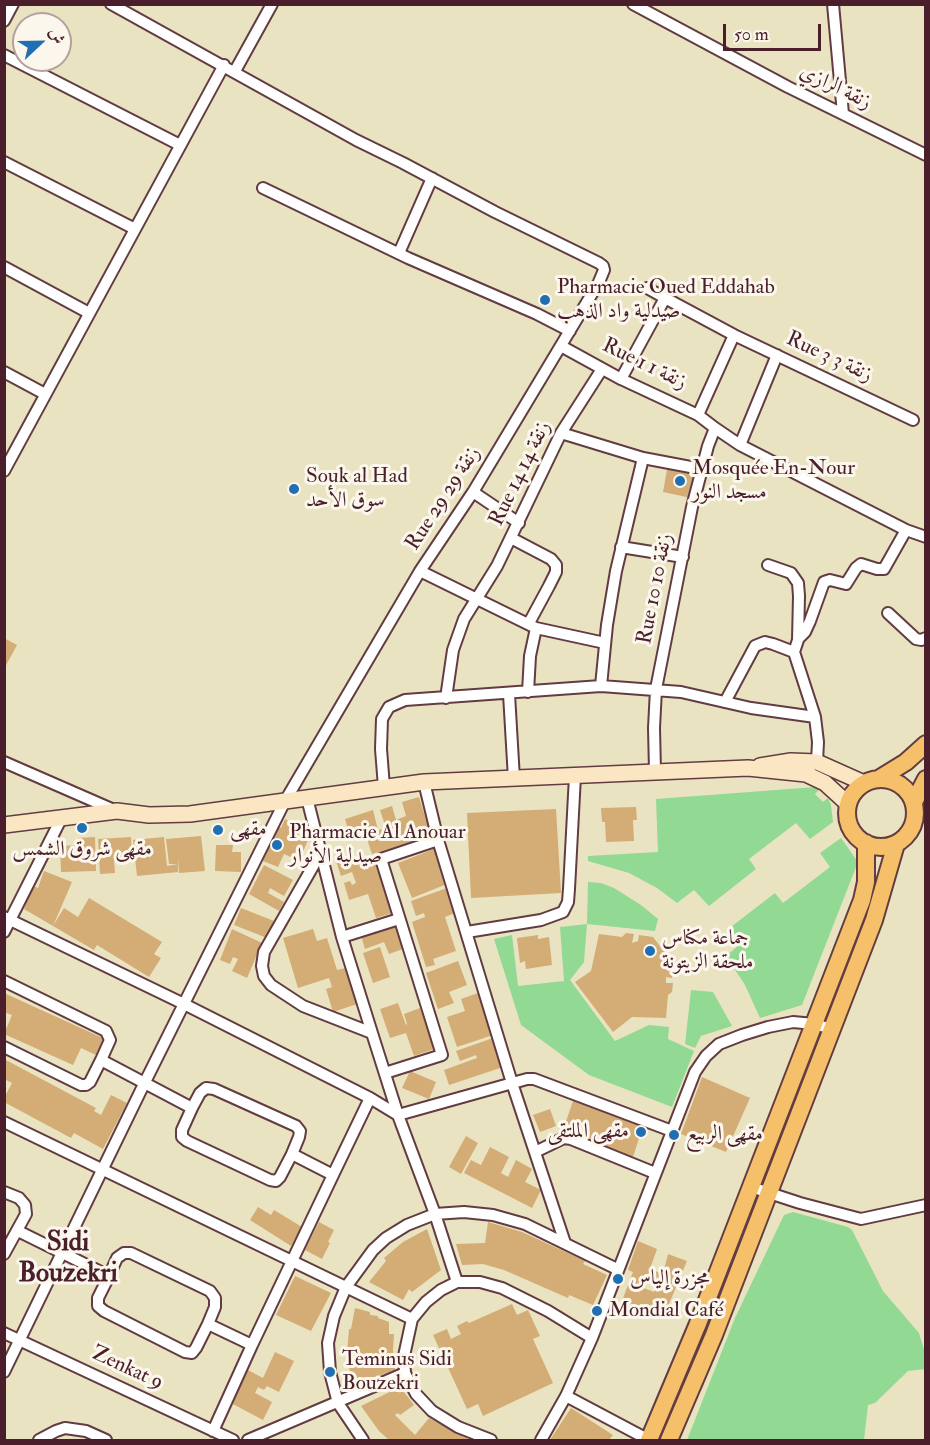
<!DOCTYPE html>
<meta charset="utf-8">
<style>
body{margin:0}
#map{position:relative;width:930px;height:1445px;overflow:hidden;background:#eae3c1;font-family:"IM FELL Double Pica",Amiri,serif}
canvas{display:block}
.frame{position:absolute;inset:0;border:6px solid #4a1f2b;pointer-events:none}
.north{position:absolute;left:12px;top:12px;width:60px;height:60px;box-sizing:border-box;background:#fbf7ec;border:2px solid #b4a19f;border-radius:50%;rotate:68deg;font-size:16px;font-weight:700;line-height:24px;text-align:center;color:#4a1f2b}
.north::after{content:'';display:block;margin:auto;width:21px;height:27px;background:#1f6fb2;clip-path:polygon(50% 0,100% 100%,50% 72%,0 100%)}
.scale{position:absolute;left:723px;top:24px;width:98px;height:27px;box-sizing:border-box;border:3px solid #4a1f2b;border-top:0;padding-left:8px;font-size:18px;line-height:21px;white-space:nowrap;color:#4a1f2b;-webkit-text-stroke:4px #fbf7ec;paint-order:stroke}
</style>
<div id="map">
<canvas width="930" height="1445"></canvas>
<div class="frame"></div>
<div class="north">ش</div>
<div class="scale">50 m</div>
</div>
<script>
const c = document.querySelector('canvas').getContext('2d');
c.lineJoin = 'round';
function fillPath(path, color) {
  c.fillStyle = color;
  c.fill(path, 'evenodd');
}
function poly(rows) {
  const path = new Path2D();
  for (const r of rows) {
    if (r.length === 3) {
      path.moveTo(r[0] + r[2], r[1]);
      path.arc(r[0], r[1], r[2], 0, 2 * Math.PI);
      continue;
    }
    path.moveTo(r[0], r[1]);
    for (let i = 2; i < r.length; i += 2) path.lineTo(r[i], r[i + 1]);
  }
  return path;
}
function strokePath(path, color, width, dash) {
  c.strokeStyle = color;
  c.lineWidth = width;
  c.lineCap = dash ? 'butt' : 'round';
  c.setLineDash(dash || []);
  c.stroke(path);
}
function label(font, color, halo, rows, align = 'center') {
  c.font = font + ' "IM FELL Double Pica",Amiri,serif';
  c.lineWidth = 6;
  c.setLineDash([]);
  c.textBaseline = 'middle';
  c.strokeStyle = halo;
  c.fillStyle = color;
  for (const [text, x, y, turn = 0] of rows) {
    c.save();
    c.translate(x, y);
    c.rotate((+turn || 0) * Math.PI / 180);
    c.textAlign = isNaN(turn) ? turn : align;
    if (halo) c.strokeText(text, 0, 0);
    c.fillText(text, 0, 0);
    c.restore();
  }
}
fillPath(poly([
 [816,787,819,790,815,794,823,802,828,798,831,805,833,822,810,839,796,823,749,859,756,869,709,906,694,890,677,903,657,888,629,873,588,861,588,856,658,852,656,799],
 [841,838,858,862,802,1005,760,1018,745,985,726,956,739,945,727,930,775,893,783,903,830,867,820,853],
 [588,882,601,883,614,888,641,905,658,919,655,931,587,924,584,962,570,980,615,1041,649,1025,669,1027,668,1039,694,1051,672,1107,589,1075,521,1025,494,939,512,935,518,986,564,981,560,927,587,924],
 [691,990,713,992,732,1026,701,1036,695,1048,685,1044],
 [793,1212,848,1227,852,1230,883,1291,919,1333,925,1353,925,1369,908,1371,875,1403,868,1405,864,1440,687,1440,735,1318,784,1215]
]), '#92d993');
fillPath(poly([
 [668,464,697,470,691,498,663,492],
 [4,638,17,645,4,669],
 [419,797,431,836,372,854,366,836,351,840,345,819,373,810,378,830,386,828,380,810,392,806,396,820,406,816,402,802],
 [636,807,637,820,633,820,634,841,606,842,605,822,602,822,601,808],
 [556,809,561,893,471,898,467,813],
 [285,819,302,827,298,836,308,840,302,854,296,851,293,858,284,854,278,867,263,861,278,826,281,828],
 [201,836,205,871,179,873,178,858,178,864,169,864,166,839],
 [95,837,96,871,61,872,60,846,78,845,78,838],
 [131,837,132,858,114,859,115,873,100,874,98,839],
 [164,837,167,866,178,864,178,872,137,876,133,840],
 [216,845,233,845,232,852,241,852,241,872,215,871],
 [434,849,447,884,412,898,398,863],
 [353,855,355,862,373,856,392,913,376,918,368,894,349,900,344,883,350,881,352,885,356,883,352,872,341,876,336,861],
 [264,865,293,880,284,896,270,888,268,893,284,902,279,911,249,894],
 [44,871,72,882,53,926,24,909,33,886,38,888],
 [447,888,455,913,445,917,456,951,433,959,435,965,426,967,412,922,425,917,424,913,416,916,411,901],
 [89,898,162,942,154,954,161,958,149,977,97,945,94,950,53,926,64,908,78,917],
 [241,908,274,921,267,938,234,925],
 [394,924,403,949,389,954,384,942,365,949,361,936],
 [232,929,262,943,247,978,232,971,238,959,233,957,230,964,220,960],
 [313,929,317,941,327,938,337,970,346,968,357,1004,333,1012,326,989,332,987,329,978,298,988,283,938],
 [626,933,634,934,632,943,638,941,639,935,653,937,674,964,672,978,666,977,666,983,673,983,672,992,668,995,666,1018,632,1017,613,1032,575,982,591,971,599,934,622,937],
 [538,935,538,939,549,937,552,965,526,969,525,961,520,963,517,938],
 [380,947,390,977,373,983,363,953],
 [458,961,467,985,449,992,454,1003,438,1009,426,973],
 [4,993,105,1039,98,1056,81,1048,73,1065,4,1034,12,1015,4,1012],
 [478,993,493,1035,457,1047,447,1017,465,1011,461,999],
 [398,1003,406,1025,407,1024,404,1014,420,1008,434,1049,414,1056,406,1033,390,1038,380,1009],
 [493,1038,503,1067,449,1085,444,1070,477,1058,476,1055,460,1061,456,1051],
 [4,1059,96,1108,94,1111,101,1115,111,1095,127,1103,103,1149,74,1133,71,1138,4,1102,4,1098,12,1083,4,1079],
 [410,1071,436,1082,429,1099,402,1088],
 [702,1077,750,1098,726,1152,681,1134],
 [574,1098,644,1123,633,1157,576,1137,577,1134,563,1130],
 [550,1109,556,1126,540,1132,533,1115],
 [466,1136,478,1143,461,1174,449,1167],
 [490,1147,509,1157,501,1173,508,1177,516,1160,532,1169,525,1182,541,1190,532,1208,464,1173,471,1160,481,1165],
 [258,1207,271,1215,274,1210,302,1227,291,1246,250,1220],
 [319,1222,334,1230,328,1242,330,1243,322,1259,305,1250],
 [488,1222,522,1232,585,1261,583,1264,607,1275,593,1305,569,1295,568,1298,504,1270,483,1264,462,1265,456,1244,485,1243],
 [427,1229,441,1270,412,1292,409,1289,403,1300,369,1282,386,1261,384,1258,403,1242],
 [638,1241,657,1249,650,1269,663,1274,668,1254,687,1261,664,1316,622,1301,633,1272,628,1270],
 [645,1277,659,1283,654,1292,641,1287],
 [295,1276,331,1293,311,1331,276,1315],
 [512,1304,517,1315,528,1310,540,1336,533,1339,553,1383,483,1416,478,1404,467,1409,433,1335,447,1329,451,1339,461,1334,457,1326,467,1321,469,1323],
 [355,1308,370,1312,370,1315,378,1316,378,1318,389,1322,389,1334,394,1334,393,1350,395,1370,352,1385,347,1354,349,1329,351,1329],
 [275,1352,294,1361,279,1392,267,1386,264,1390,258,1387,255,1393,272,1402,263,1420,229,1402,248,1370,263,1378],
 [400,1387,414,1405,400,1415,398,1413,395,1415,415,1435,429,1418,470,1440,389,1440,379,1431,361,1406],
 [571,1408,613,1435,609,1440,550,1440]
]), '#d3ac76');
const street = poly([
 [633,4,788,87,926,155],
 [833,4,843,114],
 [4,21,13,4],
 [4,55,180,145],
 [235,71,272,4],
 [4,162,135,229],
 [263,188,408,258,537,314,570,331],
 [399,253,432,178],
 [4,267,89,313],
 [665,298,734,335,913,420],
 [561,346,621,379,698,415,715,428,708,446,692,507,656,689,654,728,655,771],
 [4,372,45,394],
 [621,379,665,298,647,288],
 [698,415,734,335],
 [715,428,740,445,906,530,926,537],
 [561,433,643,458,701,469],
 [740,445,777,355],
 [4,471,224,65],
 [473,492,519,523],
 [511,538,551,559,556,565,556,572,549,586,529,623],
 [621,547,683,557],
 [768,565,791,573,798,583,799,596,798,640,794,652,815,717,818,742,817,762],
 [420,571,536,628,605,643],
 [888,613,916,639,921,640,926,638],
 [798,639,805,632,810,621,824,582,830,580,846,584,856,568,861,564,877,569,884,569,906,530],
 [601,686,607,625,616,571,643,458],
 [528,692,530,656,536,628],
 [509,694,514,779],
 [446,698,453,650,464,619,497,566,561,433,602,369],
 [725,702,755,646,765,642,773,644,794,652],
 [4,762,114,810],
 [424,782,438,840,512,1083,565,1243],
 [384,787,381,749,382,719,389,707,405,700,601,686,681,692,751,708,815,717],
 [307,798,342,937,372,1033,398,1115,435,1214,457,1282],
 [320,854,264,952,262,966,264,976,271,985,303,1006,372,1033],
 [4,917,184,1004,370,1098,398,1115,527,1079,534,1079,672,1131],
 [4,932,62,817],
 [467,932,541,920,563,912,568,902,569,889,575,776],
 [342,937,399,919],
 [4,981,106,1031,110,1040,101,1060,192,1108,182,1130,182,1137,187,1141,270,1180,276,1181,280,1177,292,1154,333,1175,252,1345,208,1324,196,1348,192,1353,185,1352,104,1311,98,1306,98,1298,109,1276],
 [4,1047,81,1085,86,1085,90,1082,101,1060],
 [385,1073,442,1055,381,859,438,840],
 [192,1108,200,1093,206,1088,214,1089,296,1126,300,1131,299,1137,292,1154],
 [4,1122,412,1319],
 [535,1152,564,1138,571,1139,655,1173],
 [333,1175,370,1098],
 [751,1187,800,1203,861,1219,926,1205],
 [4,1192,19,1198,25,1205,26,1214,4,1254],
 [18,1231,109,1276,117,1258,124,1253,131,1253,210,1291,215,1298,215,1307,208,1324],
 [4,1333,233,1440],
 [4,1372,144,1084,285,801,420,571,473,492,599,282,604,270,603,266,599,263,495,212,403,163,356,140,111,4],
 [566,1396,649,1440],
 [213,1431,252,1345],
 [39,1440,56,1431,65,1428,86,1431,106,1440],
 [248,1440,405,1373],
 [363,1440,338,1403,330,1372,328,1343,334,1316,346,1287,373,1250,386,1238,407,1225,435,1214,464,1212,493,1215,525,1224,617,1269],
 [491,1440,458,1427,432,1411,416,1394,405,1373,404,1356,412,1319,426,1302,441,1290,457,1282,480,1282,502,1288,548,1311,592,1338],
 [541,1440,566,1396,592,1338,695,1072,706,1056,719,1044,742,1035,768,1027,793,1022,814,1024,832,1029]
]);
const secondary = poly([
 [760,766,791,761,817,762,864,783],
 [4,825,117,811,149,815,190,814,424,782,748,768,806,774,825,783,848,804]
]);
const primary = poly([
 [880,778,906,762,926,744],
 [881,813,34],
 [914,802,926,779],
 [649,1440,697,1326,862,900,866,882,866,843],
 [669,1440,714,1335,874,920,896,844]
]);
strokePath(street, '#623c42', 14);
strokePath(secondary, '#623c42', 18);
strokePath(primary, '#623c42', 20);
strokePath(street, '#fff', 10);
strokePath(secondary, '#fbe6c4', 15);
strokePath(primary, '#f6c06b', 16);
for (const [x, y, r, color] of [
 [545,300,6,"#1f6fb2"],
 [680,481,6,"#1f6fb2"],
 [294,489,6,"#1f6fb2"],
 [82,828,6,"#1f6fb2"],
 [218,830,6,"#1f6fb2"],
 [277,845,6,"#1f6fb2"],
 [650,951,6,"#1f6fb2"],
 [641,1132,6,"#1f6fb2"],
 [674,1135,6,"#1f6fb2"],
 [618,1279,6,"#1f6fb2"],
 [597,1311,6,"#1f6fb2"],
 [330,1372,6,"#1f6fb2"]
]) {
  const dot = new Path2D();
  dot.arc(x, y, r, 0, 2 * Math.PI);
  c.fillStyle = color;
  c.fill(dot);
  strokePath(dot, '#fbf7ec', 2);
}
label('21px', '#4a1f2b', '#fbf7ec', [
 ["زنقة الرازي",835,88,26],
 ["Rue 3 زنقة 3",829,358,25],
 ["Rue 1 زنقة 1",644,365,26],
 ["Rue 14 زنقة 14",521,474,-64],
 ["Rue 29 زنقة 29",444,499,-57],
 ["Rue 10 زنقة 10",656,589,-79],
 ["Zenkat 9",127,1369,25]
]);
label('21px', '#4a1f2b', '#fbf7ec', [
 ["Pharmacie Oued Eddahab",557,288],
 ["صيدلية واد الذهب",557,312],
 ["Mosquée En-Nour",692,469],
 ["مسجد النور",692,493],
 ["Souk al Had",306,477],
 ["سوق الأحد",306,501],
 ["مقهى",230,830],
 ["Pharmacie Al Anouar",289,833],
 ["صيدلية الأنوار",289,857],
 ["مقهى شروق الشمس",82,850,"center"],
 ["جماعة مكناس",662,939],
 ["ملحقة الزيتونة",662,963],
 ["مقهى الملتقى",629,1132,"right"],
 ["مقهى الربيع",686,1135],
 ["مجزرة إلياس",630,1279],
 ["Mondial Café",609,1311],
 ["Teminus Sidi",342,1360],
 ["Bouzekri",342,1384]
], 'left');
label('bold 27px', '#4a1f2b', '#fbf7ec', [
 ["Sidi",68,1244],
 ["Bouzekri",68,1275]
]);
</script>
